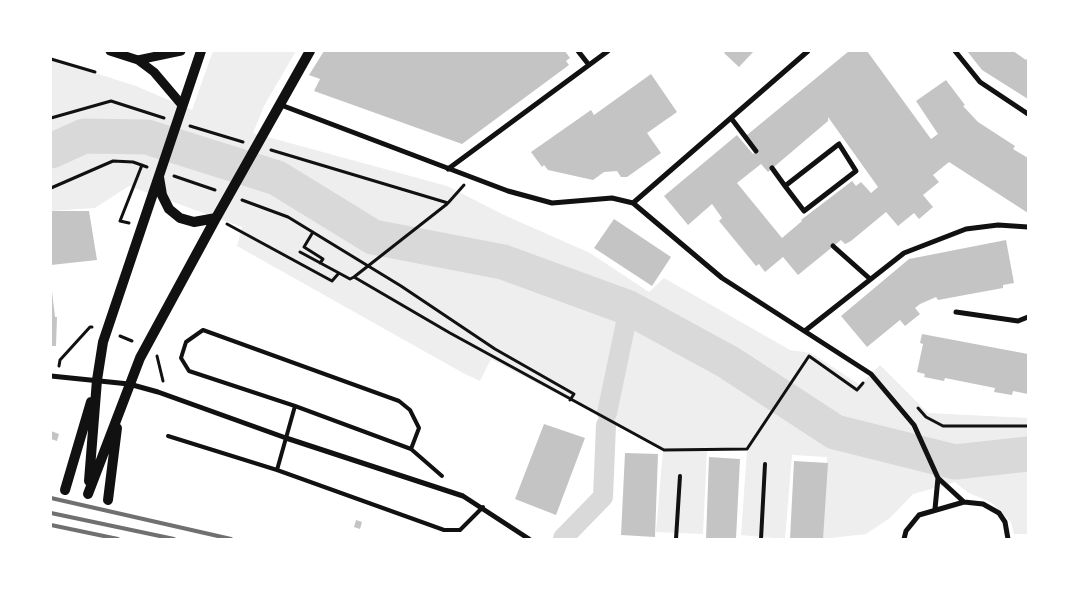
<!DOCTYPE html>
<style>
body{margin:0}
#map{position:relative;width:1079px;height:590px;overflow:hidden;background:#fff;font-family:Raleway,sans-serif}
canvas{display:block}
.frame{position:absolute;inset:0;border:52px solid #fff;pointer-events:none}
</style>
<div id="map">
<canvas width="1079" height="590"></canvas>
<div class="frame"></div>
</div>
<script>
const c = document.querySelector('canvas').getContext('2d');
c.lineJoin = 'round';
function fillPath(path, color) {
  c.fillStyle = color;
  c.fill(path, 'evenodd');
}
function poly(rows) {
  const path = new Path2D();
  for (const r of rows) {
    path.moveTo(r[0], r[1]);
    for (let i = 2; i < r.length; i += 2) path.lineTo(r[i], r[i + 1]);
  }
  return path;
}
function strokePath(path, color, width, dash) {
  c.strokeStyle = color;
  c.lineWidth = width;
  c.lineCap = dash ? 'butt' : 'round';
  c.setLineDash(dash || []);
  c.stroke(path);
}
fillPath(poly([
 [213,51,296,51,264,106,253,133,447,186,504,215,590,253,649,292,664,278,790,350,811,353,860,385,880,365,928,413,1028,418,1028,532,1027,534,1014,534,1011,522,992,503,967,492,955,482,913,494,890,518,866,534,822,539,827,457,792,455,785,539,741,535,747,450,707,450,703,534,656,532,663,450,491,359,480,381,463,373,237,246,242,227,129,186,95,208,51,211,51,59,136,86,192,110]
]), '#eee');
strokePath(poly([
 [607,413,629,308],
 [563,538,603,497,606,425]
]), '#d9d9d9', 20);
strokePath(poly([
 [51,151,84,136,147,137,277,178,373,237,503,262,629,308,728,362,835,432,955,462,1028,454]
]), '#d9d9d9', 35);
fillPath(poly([
 [324,51,565,51,570,58,566,61,569,65,462,144,314,91,320,79,309,75],
 [726,51,754,51,739,67,724,53],
 [849,51,867,51,931,139,938,134,916,101,946,80,965,105,963,106,978,122,1015,146,1013,149,1028,158,1028,213,949,162,933,175,939,182,923,195,933,207,919,219,914,213,898,226,886,212,851,241,845,244,841,240,798,275,783,257,765,272,759,264,756,266,719,221,722,218,712,204,688,225,664,196,737,135,753,154,758,149,747,135],
 [828,117,878,187,871,193,861,182,856,186,852,181,801,220,802,221,782,238,737,183,761,164,768,172,828,121],
 [967,51,1013,51,1026,60,1028,57,1028,99,982,70],
 [651,74,677,112,647,133,661,153,627,177,621,177,617,171,604,172,593,180,548,170,544,165,542,167,531,152,591,110,594,115],
 [51,211,89,211,97,260,51,265],
 [614,219,671,257,652,286,594,248],
 [1006,240,1014,283,1003,285,1003,288,938,300,936,297,920,304,915,308,920,314,905,326,900,320,867,347,841,316,909,259],
 [51,283,55,317,57,317,56,346,51,346],
 [922,334,1028,354,1028,394,1013,391,1012,395,994,392,995,388,945,378,944,381,924,377,925,374,917,372,923,344,920,343],
 [544,424,585,438,556,515,515,499],
 [51,431,59,434,57,441,51,439],
 [625,453,658,454,655,537,621,535],
 [709,457,740,459,736,539,706,539],
 [794,461,828,463,823,539,790,539],
 [356,520,362,522,360,529,354,527]
]), '#c4c4c4');
strokePath(poly([
 [51,59,95,72],
 [51,118,111,101,164,118],
 [190,126,243,142],
 [271,150,448,203,464,185],
 [174,176,215,190],
 [51,188,113,161,133,162,147,167],
 [242,200,288,217,401,286,495,349,574,394,570,400],
 [129,223,120,221,142,165],
 [227,224,332,281,339,273],
 [313,232,304,247,323,259,320,263],
 [300,252,350,279,354,277,450,333,664,450,747,449,809,356,857,390,863,383],
 [354,277,447,204],
 [120,336,132,341],
 [157,356,163,381],
 [59,366,60,360,90,327,92,327],
 [918,408,926,417,943,426,1028,426]
]), '#111', 3);
strokePath(poly([
 [295,406,189,371,181,358,186,342,203,330,399,401,410,410,419,428,411,449],
 [168,436,277,470],
 [442,476,411,449,295,406,277,470,444,530,460,530,483,507],
 [676,539,680,476],
 [761,539,765,464]
]), '#111', 4);
strokePath(poly([
 [578,51,589,65],
 [955,51,980,82,1028,114],
 [281,105,508,191,552,203,612,198,633,203,722,278,871,374,914,425,938,478,964,502],
 [731,118,756,151],
 [772,168,785,186,804,211,856,171,839,144,785,186],
 [448,169,608,51],
 [633,203,808,51],
 [833,246,869,278],
 [956,312,1018,321,1028,317],
 [806,330,904,253,966,229,998,225,1028,227],
 [51,376,129,384,158,392,286,438,463,496,529,539],
 [935,509,938,478],
 [904,539,906,531,919,515,964,502,983,504,999,513,1005,522,1008,539]
]), '#111', 5);
strokePath(poly([
 [110,51,138,60,154,72,182,105],
 [138,60,181,51]
]), '#111', 9);
strokePath(poly([
 [159,177,162,195,169,209,180,218,194,222,216,218],
 [89,481,97,380,103,342,201,51],
 [65,490,91,402],
 [88,494,140,358,216,218,310,51],
 [108,500,117,428]
]), '#111', 10);
strokePath(poly([
 [51,498,231,539],
 [51,513,174,539],
 [51,525,118,539]
]), '#707070', 4);
</script>
